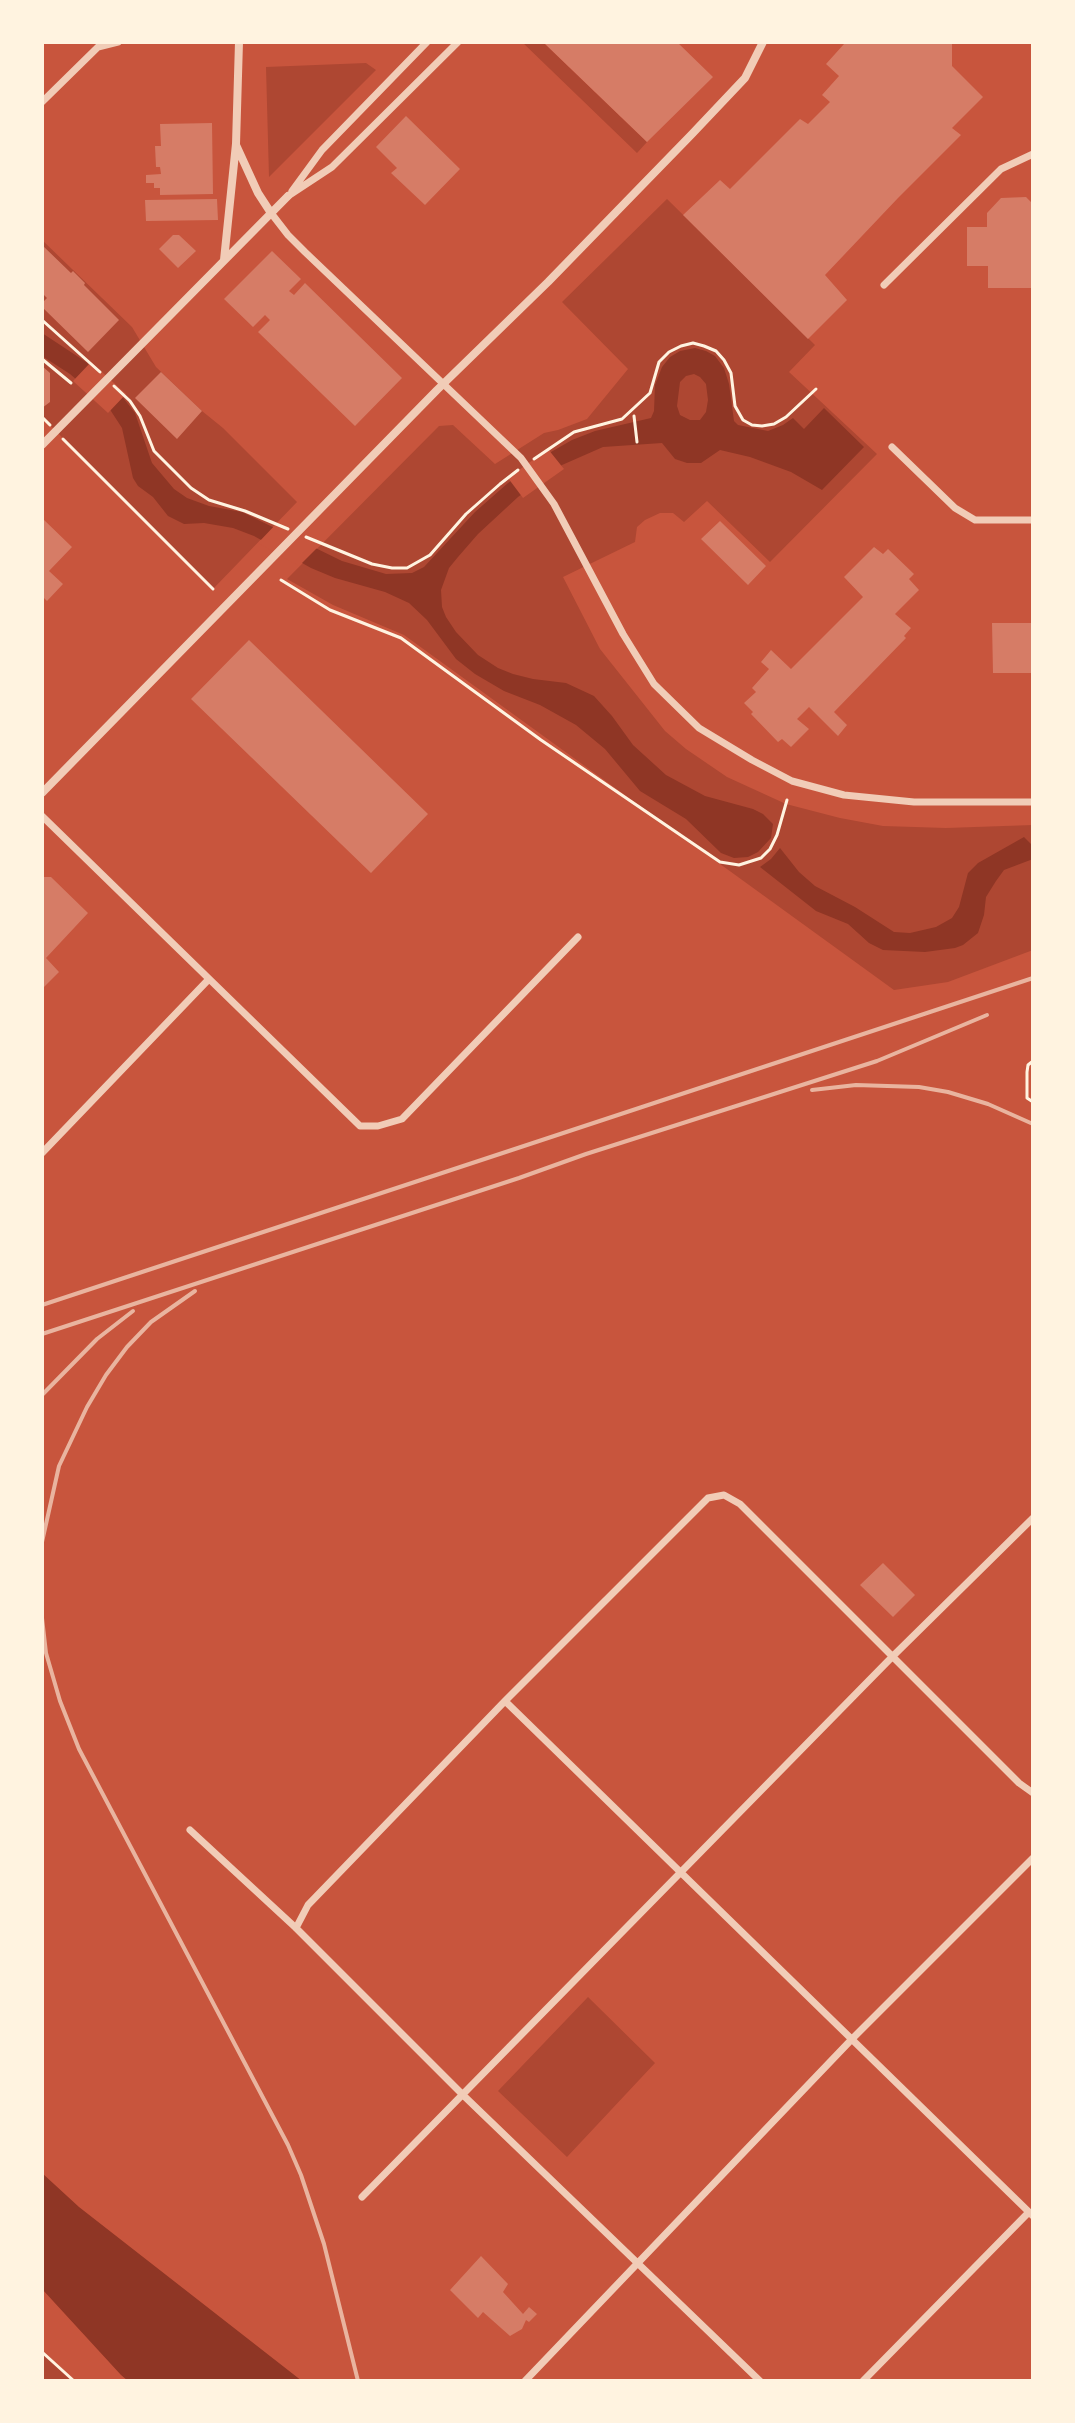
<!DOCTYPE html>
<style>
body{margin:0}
#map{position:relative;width:1075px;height:2423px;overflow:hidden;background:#c8553d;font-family:"Source Sans 3",sans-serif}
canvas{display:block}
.frame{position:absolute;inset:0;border:44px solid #fff3e0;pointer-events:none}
</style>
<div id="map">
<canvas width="1075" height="2423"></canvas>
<div class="frame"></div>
</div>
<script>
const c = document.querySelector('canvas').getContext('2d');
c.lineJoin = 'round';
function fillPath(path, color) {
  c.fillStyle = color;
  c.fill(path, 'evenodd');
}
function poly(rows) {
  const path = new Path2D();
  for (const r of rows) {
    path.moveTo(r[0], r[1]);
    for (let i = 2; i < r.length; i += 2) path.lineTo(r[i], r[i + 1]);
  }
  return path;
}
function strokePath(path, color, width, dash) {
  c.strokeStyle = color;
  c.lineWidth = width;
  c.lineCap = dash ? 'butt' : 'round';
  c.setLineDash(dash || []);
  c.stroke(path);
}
fillPath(poly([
 [522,42,543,42,647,142,637,153],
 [366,63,376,70,269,177,266,67],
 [667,199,815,345,789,372,877,454,770,562,707,501,684,522,673,513,660,513,645,520,637,527,635,542,563,577,600,649,665,731,686,749,727,777,786,804,840,818,883,826,946,828,1033,825,1033,950,948,982,894,990,404,635,333,605,287,579,439,426,453,425,495,464,544,433,558,430,587,419,628,369,562,302],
 [42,240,132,327,156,367,202,411,223,428,297,502,213,589,42,417],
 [588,1997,655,2063,567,2157,498,2091],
 [42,2352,74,2381,42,2381]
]), '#ae4732');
fillPath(poly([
 [42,333,86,362,121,395,135,413,152,463,174,489,187,498,209,506,242,512,342,561,386,574,412,573,424,567,475,512,508,483,551,452,572,440,595,431,651,418,654,411,655,385,662,367,670,357,680,351,695,348,706,351,715,356,724,368,729,384,734,421,738,425,768,431,783,425,793,418,804,429,824,408,864,447,822,490,791,472,750,457,720,450,701,463,687,463,675,459,662,443,603,447,562,465,518,497,478,534,458,557,449,568,441,590,442,607,446,617,456,632,478,655,498,668,513,674,533,679,566,683,594,696,612,716,633,745,666,775,705,796,753,809,763,814,773,824,771,838,758,852,748,857,734,858,721,853,686,819,640,791,605,749,576,725,540,705,504,691,475,674,456,659,427,620,409,603,385,592,335,578,311,568,254,536,233,528,204,523,184,524,168,516,153,497,138,486,133,478,122,428,109,408,70,374,42,356],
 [694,374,700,377,706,384,708,400,706,412,700,420,690,420,680,415,677,406,680,382,686,376],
 [1024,837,1031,844,1033,859,1004,870,996,881,986,897,984,915,978,933,963,945,955,948,925,952,883,950,869,943,848,924,816,911,760,867,771,859,780,848,799,872,815,886,855,907,894,932,910,933,936,927,952,918,959,907,968,873,978,863],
 [42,2173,79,2207,302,2381,128,2381,121,2375,42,2289]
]), '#8f3625');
fillPath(poly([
 [91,362,126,394,108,413,73,381],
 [548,449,564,469,523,498,508,478],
 [277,523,319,546,299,566,258,543]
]), '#c8553d');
fillPath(poly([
 [543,42,677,42,713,77,647,142],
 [842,42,952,42,952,66,983,97,952,128,961,135,898,198,825,275,847,300,808,339,683,215,720,180,730,189,800,119,808,124,830,102,822,95,839,76,826,64,844,44],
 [406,116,460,169,425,205,391,173,397,168,376,147],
 [212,123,213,194,160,195,160,188,154,188,154,183,146,183,146,175,161,174,160,167,156,167,155,146,161,146,160,124],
 [1026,197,1033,204,1033,288,988,288,988,266,967,266,967,227,987,227,987,213,1001,198],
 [217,199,218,220,146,221,145,200],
 [173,235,179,235,196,251,178,268,159,249],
 [42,245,71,273,73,271,85,283,84,285,119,320,88,352,42,307,42,303,47,298,42,293],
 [272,251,301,279,289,291,294,295,305,283,402,378,355,426,258,332,270,320,265,315,253,327,224,299],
 [42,366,50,373,50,402,42,408],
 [161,372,202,411,177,439,135,398],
 [42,518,72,547,49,571,63,584,47,601,42,596],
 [720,521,766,566,748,585,701,539],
 [874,547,883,554,888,549,914,574,909,579,919,590,895,614,911,628,904,636,906,638,834,712,847,725,838,736,809,707,797,719,809,729,791,747,782,739,778,742,751,714,753,712,744,703,756,692,752,688,769,669,761,662,771,650,791,669,863,597,844,577],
 [992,623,1033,623,1033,673,993,673],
 [249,640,428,814,371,873,191,699],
 [42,877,51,877,88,913,46,958,59,972,42,989],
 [883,1563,915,1595,893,1617,860,1585],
 [481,2256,508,2284,503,2292,523,2314,529,2307,537,2314,529,2322,526,2320,522,2329,510,2336,483,2312,478,2318,450,2290]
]), '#d67c66');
strokePath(poly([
 [42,320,100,372],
 [42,359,71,383],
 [114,386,130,401,140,416,154,451,191,488,209,500,245,511,288,529],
 [634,416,637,442],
 [42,417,50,425],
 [63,439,213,589],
 [534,459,574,432,622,419,650,393,659,362,669,352,681,346,693,343,704,346,716,351,724,360,731,373,735,406,743,420,752,425,762,426,774,424,786,417,816,389],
 [306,537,372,564,392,568,407,568,430,555,466,514,500,484,518,470],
 [281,580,330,610,401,638,541,740,720,862,739,865,761,858,770,849,777,835,787,800],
 [1033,1061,1028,1065,1027,1072,1027,1098,1033,1102],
 [42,2352,74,2381]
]), '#fff3e0', 3);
strokePath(poly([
 [42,102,98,47,118,42],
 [292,191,322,150,427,42],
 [288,196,332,167,458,42],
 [271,213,288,235,305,252,521,458,554,504,623,634,654,684,699,728,752,760,792,781,844,795,914,802,1033,802],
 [884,285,1001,169,1033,154],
 [892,447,955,508,975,520,1033,520],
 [42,816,360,1126,378,1126,402,1119,578,937],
 [42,1153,209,979],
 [505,1701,1033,2216],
 [190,1830,296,1928,463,2095,760,2381],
 [296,1928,308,1905,505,1701,708,1498,724,1495,740,1504,1019,1783,1033,1793],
 [362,2197,892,1657,1033,1518],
 [525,2381,852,2039,1033,1858],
 [863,2381,1029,2212]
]), '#f1ccb7', 7);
strokePath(poly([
 [236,145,258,193,271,213],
 [224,260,236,144,239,42],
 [42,445,288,196],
 [42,793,437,390,548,282,692,134,745,78,763,42]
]), '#f1ccb7', 8);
strokePath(poly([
 [812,1090,856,1085,919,1087,948,1092,988,1104,1033,1124],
 [42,1305,1033,978],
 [42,1334,519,1178,586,1154,877,1061,987,1015],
 [42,1395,97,1339,133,1311],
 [42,1542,59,1466,87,1407,106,1375,127,1347,151,1322,195,1291],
 [42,1618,46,1653,60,1701,79,1749,288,2145,301,2175,324,2244,358,2381]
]), '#e9b49f', 4);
</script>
